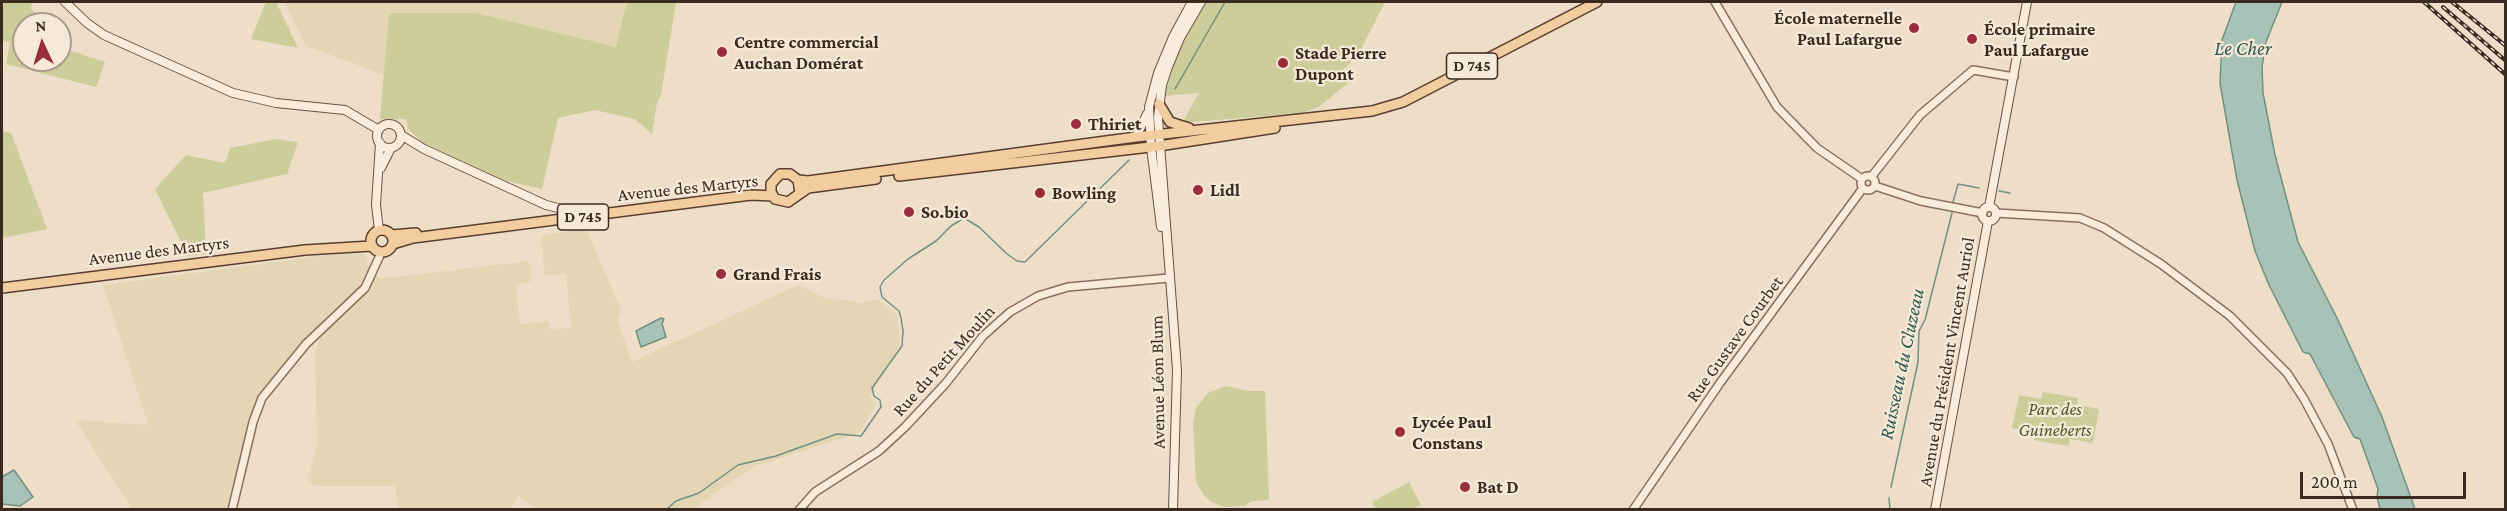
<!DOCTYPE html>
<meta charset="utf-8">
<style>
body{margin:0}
#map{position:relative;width:2507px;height:511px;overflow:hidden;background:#eedec8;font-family:"Crimson Pro",serif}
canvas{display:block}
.frame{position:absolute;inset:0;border:3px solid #3b2a20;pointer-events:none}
.north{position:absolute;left:12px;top:12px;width:60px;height:60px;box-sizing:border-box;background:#f6e9d7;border:2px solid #ab9d8e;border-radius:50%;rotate:356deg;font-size:16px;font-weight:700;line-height:24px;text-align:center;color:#3b2a20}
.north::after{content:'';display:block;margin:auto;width:21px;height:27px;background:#992d3b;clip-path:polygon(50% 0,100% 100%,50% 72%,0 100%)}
.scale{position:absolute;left:2300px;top:472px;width:166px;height:27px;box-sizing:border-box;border:3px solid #3b2a20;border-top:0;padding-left:8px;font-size:18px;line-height:21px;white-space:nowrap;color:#3b2a20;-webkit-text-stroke:4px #f6e9d7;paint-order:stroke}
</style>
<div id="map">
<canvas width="2507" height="511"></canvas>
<div class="frame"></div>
<div class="north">N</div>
<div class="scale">200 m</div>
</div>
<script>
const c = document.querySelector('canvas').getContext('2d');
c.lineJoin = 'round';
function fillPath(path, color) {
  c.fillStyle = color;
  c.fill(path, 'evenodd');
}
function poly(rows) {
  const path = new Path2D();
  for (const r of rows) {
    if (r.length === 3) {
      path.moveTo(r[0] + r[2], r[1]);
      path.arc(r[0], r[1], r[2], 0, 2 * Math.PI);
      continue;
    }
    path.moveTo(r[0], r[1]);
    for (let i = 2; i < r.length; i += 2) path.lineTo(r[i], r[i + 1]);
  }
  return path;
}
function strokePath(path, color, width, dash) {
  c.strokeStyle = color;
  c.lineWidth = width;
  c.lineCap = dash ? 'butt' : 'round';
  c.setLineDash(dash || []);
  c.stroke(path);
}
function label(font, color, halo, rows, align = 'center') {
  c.font = font + ' "Crimson Pro",serif';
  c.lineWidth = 4.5;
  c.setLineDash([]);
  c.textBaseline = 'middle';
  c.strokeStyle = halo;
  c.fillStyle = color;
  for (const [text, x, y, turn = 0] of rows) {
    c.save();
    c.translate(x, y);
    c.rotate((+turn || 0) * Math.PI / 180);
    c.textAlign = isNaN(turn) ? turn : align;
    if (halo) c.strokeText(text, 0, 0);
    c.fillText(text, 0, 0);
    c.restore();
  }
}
fillPath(poly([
 [284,2,627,2,616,48,478,14,389,13,384,75,306,46],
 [586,228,621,310,617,318,632,362,798,285,827,299,847,300,858,303,878,299,897,315,900,346,870,396,876,406,859,433,755,466,697,506,696,509,535,509,518,495,510,509,399,509,395,486,313,486,307,480,317,444,315,352,330,313,257,398,226,509,132,509,75,420,148,425,103,285,357,251,367,256,368,264,380,279,529,261,532,281,516,284,520,324,549,321,550,329,571,328,566,274,545,275,541,236]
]), '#e4d6b5');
fillPath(poly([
 [2,2,32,2,31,9,47,24,24,24,24,60,60,60,60,47,105,62,96,87,6,64,10,42,2,41],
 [266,2,276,2,298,48,251,39],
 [627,2,676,2,661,95,657,103,652,134,635,119,595,110,558,118,542,189,506,181,422,142,408,129,406,119,380,119,389,13,476,13,616,47],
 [1206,2,1385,2,1358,55,1342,71,1350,81,1319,107,1301,113,1182,123,1199,93,1165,96,1166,89,1180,48],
 [2,131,11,133,47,229,2,238],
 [276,139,298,142,287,174,203,193,206,254,188,256,155,189,186,155,225,163,230,148],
 [1226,386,1248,391,1265,391,1269,500,1252,501,1244,506,1225,507,1211,502,1204,495,1196,482,1193,423,1196,408,1208,393],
 [2043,392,2078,398,2077,405,2099,409,2093,443,2070,439,2068,446,2034,440,2035,433,2012,428,2019,395,2041,399],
 [1409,482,1421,505,1412,509,1376,509,1372,502]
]), '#cdcc9b');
const water = poly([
 [2236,2,2282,2,2266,42,2262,67,2263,93,2275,155,2298,242,2338,320,2382,417,2415,509,2380,509,2377,497,2378,489,2360,439,2354,437,2310,354,2303,352,2269,285,2255,251,2237,180,2220,83,2222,40,2236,2],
 [661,318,664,319,662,324,666,337,641,347,636,331,661,318],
 [14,470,33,497,20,506,2,504,2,477,14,470]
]);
fillPath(water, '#a9c2b7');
strokePath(water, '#6f9184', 1.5);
strokePath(poly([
 [1175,89,1225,2],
 [1999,191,2010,193],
 [1953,202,1958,184,1979,188],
 [1891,487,1918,362,1919,331,1925,320,1952,213],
 [1889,498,1890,510],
 [666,510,676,501,699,493,738,465,776,456,837,434,861,436,881,407,880,400,874,396,872,388,902,346,903,331,901,318,899,311,882,297,880,287,884,280,908,259,936,241,951,226,964,218,979,227,1007,254,1017,261,1025,262,1129,160]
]), '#6f9184', 1.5);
const tertiary = poly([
 [1715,2,1777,107,1817,148,1862,179],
 [1868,183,7],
 [1872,176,1920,115,1973,70,2014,77],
 [1875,186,1921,201,1983,213],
 [1996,213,2080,218,2104,228,2161,264,2230,316,2287,373,2304,399,2328,444,2353,510],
 [232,510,253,422,262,398,306,344,365,288,381,253],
 [799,510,815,492,879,451,905,427,946,383,983,336,1010,312,1038,296,1068,287,1169,278],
 [1633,510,1720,383,1863,188]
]);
const secondary = poly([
 [65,2,87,23,104,35,233,93,276,103,345,110,379,130],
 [389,136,12],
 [401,135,424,149,546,205,578,213],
 [1136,137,1147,114],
 [381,168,391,148],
 [1989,207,2027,2],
 [1989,214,7],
 [1161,227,1151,147,1149,107,1158,73,1173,37,1192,2],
 [379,230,376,205,380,143],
 [1173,510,1177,370,1158,118,1162,85,1168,67,1180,38,1201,2],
 [1935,510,1988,221]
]);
const primary = poly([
 [1159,104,1170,122,1189,128],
 [899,176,1159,146,1275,128],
 [798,180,808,181,1136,137,1372,111,1403,102,1597,2],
 [800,193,798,180,790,174,780,174,771,184,771,192,775,199,788,202,808,188,876,179],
 [382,241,11],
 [392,235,416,233],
 [393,244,413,238,751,195,773,196],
 [2,288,305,250,371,246]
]);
strokePath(tertiary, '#8b6f5d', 10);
strokePath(secondary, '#6c5040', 10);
strokePath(primary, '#593e30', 12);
strokePath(tertiary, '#f9ecdb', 7);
strokePath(secondary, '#f9ecdb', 8);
strokePath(primary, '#f1cda0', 9);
const rail = poly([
 [2424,2,2506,75],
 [2452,2,2506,46],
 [2443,7,2506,61]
]);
strokePath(rail, '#3b2a20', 4);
strokePath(rail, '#f6e9d7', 1.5, [4.5]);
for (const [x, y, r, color] of [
 [1914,28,6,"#992d3b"],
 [1972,39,6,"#992d3b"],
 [722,52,6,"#992d3b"],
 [1283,63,6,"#992d3b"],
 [1076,124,6,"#992d3b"],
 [1198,190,6,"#992d3b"],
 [1040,193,6,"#992d3b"],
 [909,212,6,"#992d3b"],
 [721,274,6,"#992d3b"],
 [1400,432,6,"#992d3b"],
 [1465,487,6,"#992d3b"]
]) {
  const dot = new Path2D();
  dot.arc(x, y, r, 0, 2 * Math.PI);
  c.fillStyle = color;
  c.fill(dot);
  strokePath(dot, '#f6e9d7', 2);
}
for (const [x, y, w] of [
 [1472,66,51],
 [583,217,51]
]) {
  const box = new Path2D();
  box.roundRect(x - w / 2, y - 13, w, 26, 4.5);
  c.fillStyle = '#f6e9d7';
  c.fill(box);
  strokePath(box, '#3b2a20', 1.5);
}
label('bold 16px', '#3b2a20', null, [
 ["D 745",1472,66],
 ["D 745",583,217]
]);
label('bold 18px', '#3b2a20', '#f6e9d7', [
 ["École maternelle",1902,18,"right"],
 ["Paul Lafargue",1902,39,"right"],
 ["École primaire",1984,29],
 ["Paul Lafargue",1984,50],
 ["Centre commercial",734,42],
 ["Auchan Domérat",734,63],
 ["Stade Pierre",1295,53],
 ["Dupont",1295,74],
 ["Thiriet",1088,124],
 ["Lidl",1210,190],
 ["Bowling",1052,193],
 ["So.bio",921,212],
 ["Grand Frais",733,274],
 ["Lycée Paul",1412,422],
 ["Constans",1412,443],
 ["Bat D",1477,487]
], 'left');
label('18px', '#3b2a20', '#f6e9d7', [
 ["Avenue des Martyrs",688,188,-6],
 ["Avenue des Martyrs",159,251,-7],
 ["Rue Gustave Courbet",1735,339,-54],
 ["Rue du Petit Moulin",944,361,-48],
 ["Avenue du Président Vincent Auriol",1947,362,-80],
 ["Avenue Léon Blum",1158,382,-91]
]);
label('italic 18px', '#515727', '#f6e9d7', [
 ["Parc des",2055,409],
 ["Guineberts",2055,430]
]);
label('italic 20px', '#305b52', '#f6e9d7', [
 ["Le Cher",2243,49],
 ["Ruisseau du Cluzeau",1902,364,-78]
]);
</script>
